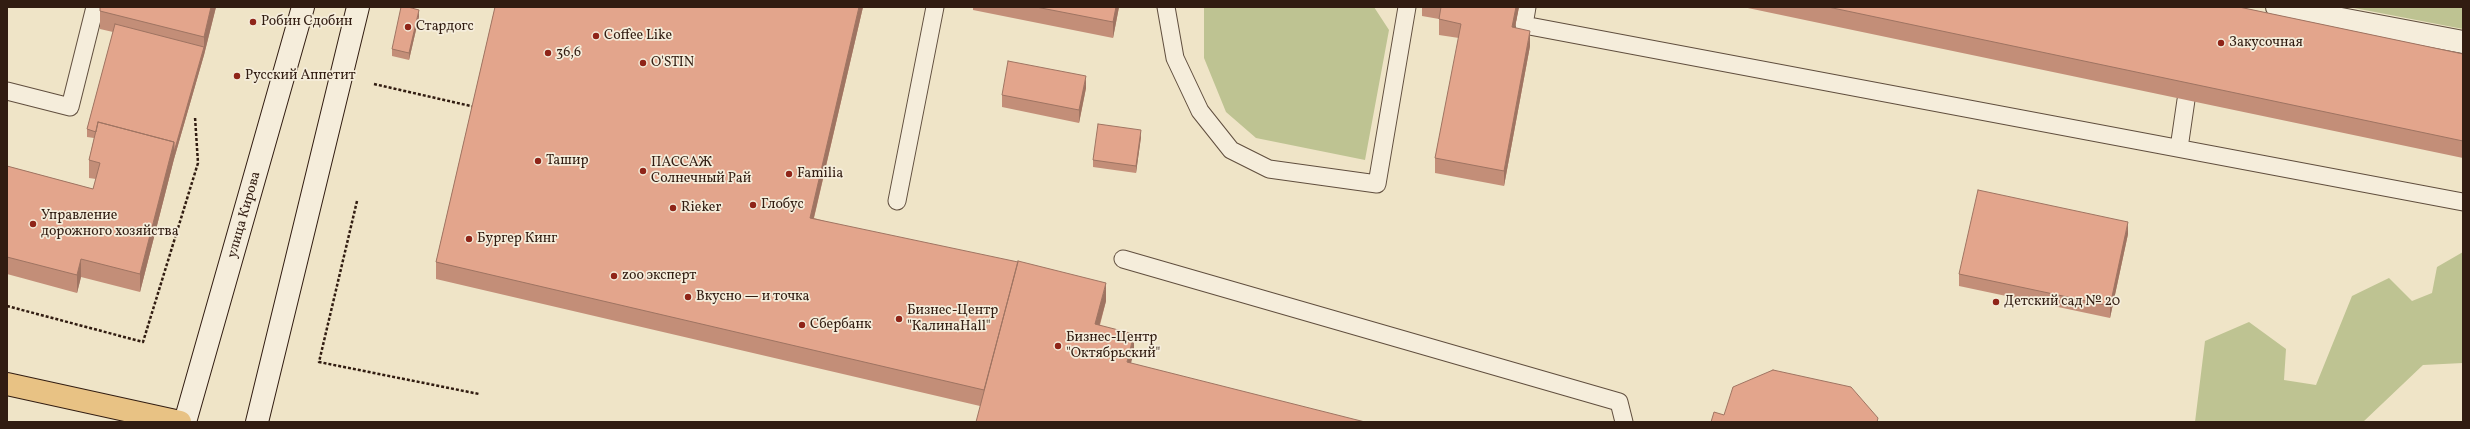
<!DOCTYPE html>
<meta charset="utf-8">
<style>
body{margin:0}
#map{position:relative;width:2470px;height:429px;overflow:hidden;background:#efe4c7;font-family:Vollkorn,serif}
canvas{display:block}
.frame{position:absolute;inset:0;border:8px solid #311c11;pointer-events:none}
</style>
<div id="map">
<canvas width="2470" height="429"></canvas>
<div class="frame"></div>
</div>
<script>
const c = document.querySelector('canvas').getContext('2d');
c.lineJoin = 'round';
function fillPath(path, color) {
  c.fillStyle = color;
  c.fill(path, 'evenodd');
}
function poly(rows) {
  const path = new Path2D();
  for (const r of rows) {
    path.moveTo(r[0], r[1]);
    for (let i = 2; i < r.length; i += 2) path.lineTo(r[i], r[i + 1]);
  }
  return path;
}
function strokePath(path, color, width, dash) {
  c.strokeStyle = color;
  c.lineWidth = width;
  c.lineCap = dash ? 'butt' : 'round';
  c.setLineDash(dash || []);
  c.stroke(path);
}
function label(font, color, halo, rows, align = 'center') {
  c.font = font + ' Vollkorn,serif';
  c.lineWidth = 3.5;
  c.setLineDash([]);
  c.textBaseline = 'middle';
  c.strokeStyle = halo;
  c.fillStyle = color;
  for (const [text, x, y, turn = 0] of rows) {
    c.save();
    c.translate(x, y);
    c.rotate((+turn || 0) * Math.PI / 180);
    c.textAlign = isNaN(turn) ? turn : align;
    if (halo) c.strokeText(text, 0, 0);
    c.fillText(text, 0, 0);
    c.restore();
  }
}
fillPath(poly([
 [1204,7,1374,7,1389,30,1365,160,1256,138,1226,112,1204,58],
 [2349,7,2463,7,2463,29],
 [2463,252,2463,363,2423,365,2363,422,2195,422,2205,341,2249,322,2286,349,2284,380,2316,385,2352,296,2389,278,2412,301,2432,293,2437,267]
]), '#bec392');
const lane = poly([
 [1166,7,1175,58,1200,111,1231,150,1269,169,1377,184,1407,7],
 [1527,7,1524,25,2463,202],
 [7,91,70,107,95,7],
 [2179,148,2186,100],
 [897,201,935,7],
 [1123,259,1619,402,1624,422]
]);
const street = poly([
 [2277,7,2463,42]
]);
const secondary = poly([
 [185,422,303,7],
 [257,422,358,7]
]);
const primary = poly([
 [7,384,180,422]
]);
strokePath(lane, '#604e3e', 19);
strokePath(street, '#604e3e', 24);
strokePath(secondary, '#311c11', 24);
strokePath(primary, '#311c11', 24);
strokePath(poly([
 [374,84,475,107],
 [357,201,319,362,479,394],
 [7,306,143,342,198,163,195,117]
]), '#311c11', 2.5, [3, 2]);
strokePath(lane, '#f5eddb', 17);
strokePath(street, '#f5eddb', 22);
strokePath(secondary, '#f5eddb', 22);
strokePath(primary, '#e8c284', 22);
fillPath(poly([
 [216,7,204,55,174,159,140,292,81,277,77,293,7,274,7,166,93,189,96,179,89,178,89,160,94,138,87,137,87,129,113,32,100,29,100,11],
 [495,7,863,7,814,218,1106,301,1100,325,1134,351,980,406,436,279,436,262],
 [973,7,1119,7,1113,38,973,10],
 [1422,7,1519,7,1515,27,1530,46,1504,186,1435,173,1435,158,1459,38,1439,35,1439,19,1422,16],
 [1743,7,2239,7,2463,54,2463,158],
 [419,17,409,60,392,56,392,49],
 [1086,88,1079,123,1002,107,1002,95],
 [1141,137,1136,173,1093,167,1093,160],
 [2128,234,2110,318,1959,286,1959,274]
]), '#c38e78');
fillPath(poly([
 [211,7,216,7,204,55,174,159,174,152,204,48,204,37],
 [859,7,863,7,810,234,810,218],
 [1116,7,1119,7,1113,38,1113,22],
 [1516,7,1519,7,1512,42,1512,27],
 [419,10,419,17,409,60,409,53],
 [1530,31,1530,46,1504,186,1504,171],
 [1086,76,1086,88,1079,123,1079,110],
 [1141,130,1141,137,1136,173,1136,166],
 [174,142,174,159,140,292,140,274],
 [2128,222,2128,234,2110,318,2110,306],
 [81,259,81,277,77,293,77,275],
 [1106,283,1106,301,1095,341,1095,324],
 [1134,334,1134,351,1127,380,1127,362]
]), '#9f7462');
const building = poly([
 [100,7,211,7,204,37,100,11,100,7],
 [401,7,408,7,419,10,409,53,392,49,401,7],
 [495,7,859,7,810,218,1018,262,984,390,436,262,495,7],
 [1036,7,1116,7,1113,22,1036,7],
 [1441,7,1516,7,1512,27,1530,31,1504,171,1435,158,1461,24,1439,19,1441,7],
 [1828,7,2239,7,2463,54,2463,141,1828,7],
 [115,24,204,47,174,152,174,142,98,122,96,132,87,129,115,24],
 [1008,61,1086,76,1079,110,1002,95,1008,61],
 [98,122,174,142,140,274,81,259,77,275,7,257,7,166,93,189,100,163,89,160,98,122],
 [1098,124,1141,130,1136,166,1093,160,1098,124],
 [1978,190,2128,222,2110,306,1959,274,1978,190],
 [1018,261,1106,283,1095,324,1134,334,1127,362,1365,422,976,422,1018,261],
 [1773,370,1851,387,1878,418,1877,422,1711,422,1714,412,1724,415,1733,387,1773,370]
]);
fillPath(building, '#e3a58c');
strokePath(building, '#9f7462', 1);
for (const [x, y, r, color] of [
 [253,22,4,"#8f2418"],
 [408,27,4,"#8f2418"],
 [596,36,4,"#8f2418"],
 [2221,43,4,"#8f2418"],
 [548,53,4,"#8f2418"],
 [643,63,4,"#8f2418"],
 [237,76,4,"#8f2418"],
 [538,161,4,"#8f2418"],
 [643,171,4,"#8f2418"],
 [789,174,4,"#8f2418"],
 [753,205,4,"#8f2418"],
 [673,208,4,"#8f2418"],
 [33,224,4,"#8f2418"],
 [469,239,4,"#8f2418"],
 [614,276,4,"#8f2418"],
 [688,297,4,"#8f2418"],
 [1996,302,4,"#8f2418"],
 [899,319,4,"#8f2418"],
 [802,325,4,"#8f2418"],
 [1058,346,4,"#8f2418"]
]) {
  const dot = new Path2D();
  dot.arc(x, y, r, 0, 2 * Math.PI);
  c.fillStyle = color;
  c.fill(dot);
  strokePath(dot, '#f5eddb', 1.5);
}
label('14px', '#311c11', '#f5eddb', [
 ["Робин Сдобин",261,22],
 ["Стардогс",416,27],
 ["Coffee Like",604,36],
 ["Закусочная",2229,43],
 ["36,6",556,53],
 ["O'STIN",651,63],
 ["Русский Аппетит",245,76],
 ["Ташир",546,161],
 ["ПАССАЖ",651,163],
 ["Солнечный Рай",651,179],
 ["Familia",797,174],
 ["Глобус",761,205],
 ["Rieker",681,208],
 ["Управление",41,216],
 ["дорожного хозяйства",41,232],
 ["Бургер Кинг",477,239],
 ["zoo эксперт",622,276],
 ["Вкусно — и точка",696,297],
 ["Детский сад № 20",2004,302],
 ["Бизнес-Центр",907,311],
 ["\"КалинаHall\"",907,327],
 ["Сбербанк",810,325],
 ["Бизнес-Центр",1066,338],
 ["\"Октябрьский\"",1066,354]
], 'left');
label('14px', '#311c11', '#f5eddb', [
 ["улица Кирова",245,215,-74]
]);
</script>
